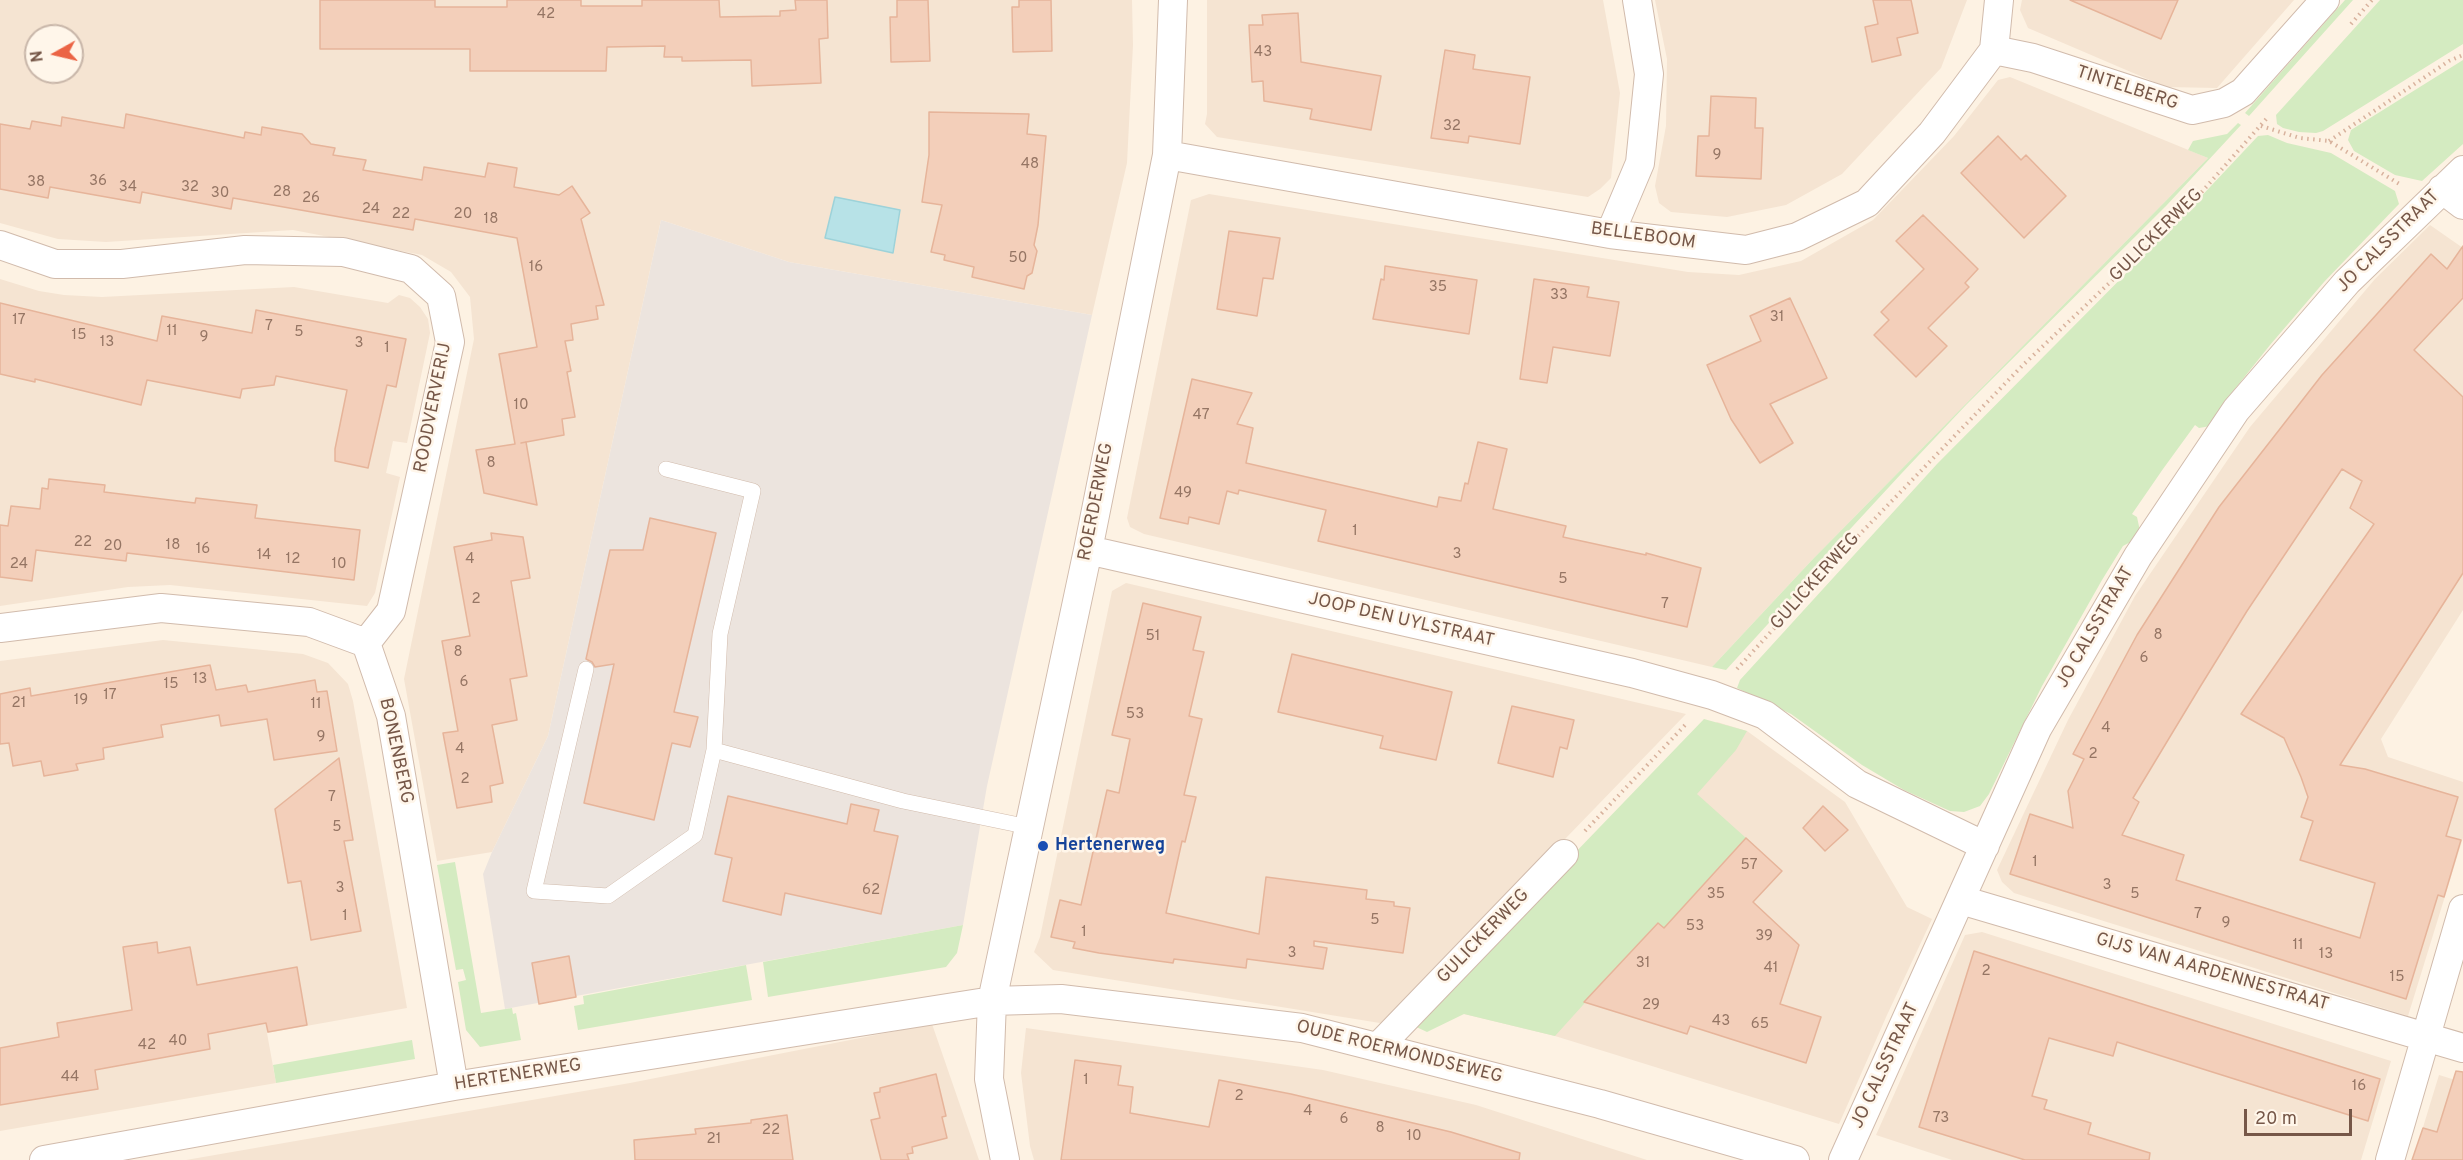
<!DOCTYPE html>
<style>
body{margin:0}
#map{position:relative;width:2463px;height:1160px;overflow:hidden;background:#fdf2e3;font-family:Overpass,sans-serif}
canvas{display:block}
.north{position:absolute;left:24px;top:24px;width:60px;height:60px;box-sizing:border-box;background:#fff6ea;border:2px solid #c8b6a9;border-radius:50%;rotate:262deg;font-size:16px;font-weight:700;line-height:24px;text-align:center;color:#765748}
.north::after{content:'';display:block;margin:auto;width:21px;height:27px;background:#eb6445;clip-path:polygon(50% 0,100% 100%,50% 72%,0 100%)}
.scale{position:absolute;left:2244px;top:1109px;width:108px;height:27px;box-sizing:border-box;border:3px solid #765748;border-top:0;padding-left:8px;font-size:18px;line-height:21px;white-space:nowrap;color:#765748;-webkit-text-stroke:4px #fff6ea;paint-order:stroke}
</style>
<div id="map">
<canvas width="2463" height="1160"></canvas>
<div class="north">N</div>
<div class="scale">20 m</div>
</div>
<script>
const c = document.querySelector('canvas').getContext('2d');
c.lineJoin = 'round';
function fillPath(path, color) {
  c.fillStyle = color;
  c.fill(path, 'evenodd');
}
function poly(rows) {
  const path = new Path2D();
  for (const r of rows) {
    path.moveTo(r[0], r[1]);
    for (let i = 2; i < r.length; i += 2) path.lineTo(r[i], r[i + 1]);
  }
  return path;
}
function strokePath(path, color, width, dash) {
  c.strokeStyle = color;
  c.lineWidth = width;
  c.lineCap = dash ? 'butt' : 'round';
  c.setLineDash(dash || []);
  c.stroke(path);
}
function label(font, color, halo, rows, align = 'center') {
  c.font = font + ' Overpass,sans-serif';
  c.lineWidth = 5;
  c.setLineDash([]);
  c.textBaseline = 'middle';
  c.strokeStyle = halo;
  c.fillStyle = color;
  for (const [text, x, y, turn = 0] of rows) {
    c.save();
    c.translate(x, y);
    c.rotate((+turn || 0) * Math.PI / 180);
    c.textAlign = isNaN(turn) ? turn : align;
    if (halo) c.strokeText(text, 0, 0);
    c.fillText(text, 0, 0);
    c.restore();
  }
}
fillPath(poly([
 [0,0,1132,0,1133,45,1127,163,1092,315,789,262,661,220,548,736,492,852,437,861,404,679,474,339,470,297,451,272,422,255,293,230,106,242,58,239,0,223],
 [36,36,72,36,72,72,36,72],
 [1207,0,1603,0,1620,93,1611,178,1600,189,1588,197,1217,137,1205,124,1207,114],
 [1655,0,1967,0,1941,68,1842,174,1786,205,1727,217,1671,212,1659,203,1655,186,1666,126,1667,59],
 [2022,0,2294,0,2217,88,2166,87,2028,28,2020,10],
 [2010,77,2208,158,1812,560,1712,667,1144,534,1130,527,1127,518,1191,200,1209,194,1688,272,1739,275,1801,261,1873,220,1954,136,1998,80],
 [2430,225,2463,248,2463,610,2381,739,2388,757,2463,782,2463,838,2408,1016,2014,893,2002,882,1997,870,2068,720,2135,596,2250,427,2375,279],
 [0,279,39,291,64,295,102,297,294,287,388,303,399,295,410,298,420,307,428,319,430,333,407,443,393,441,386,473,400,477,375,593,367,606,170,585,128,587,0,606],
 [1126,583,1686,714,1386,1024,1053,970,1034,952,1040,937,1112,591],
 [163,640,303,654,328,663,348,684,353,701,407,1008,267,1033,276,1083,0,1131,0,661],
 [1717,722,1747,731,1845,802,1907,907,1932,919,1887,1015,1839,1124,1555,1036,1439,1008],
 [1982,932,2391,1061,2361,1160,1952,1160,1876,1135,1965,935],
 [932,1024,979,1160,186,1160,630,1083],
 [1026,1028,1323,1070,1476,1105,1647,1160,1034,1160,1030,1146,1021,1073],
 [2439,1075,2462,1082,2463,1105,2413,1160]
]), '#f5e4d2');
fillPath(poly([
 [661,220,789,262,1092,315,987,786,963,925,505,1009,483,874,492,852,548,736]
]), '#ece4de');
fillPath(poly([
 [2345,0,2353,0,2249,116,2245,113],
 [2380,0,2463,0,2463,44,2323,131,2316,133,2299,132,2283,128,2277,124,2276,115],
 [2463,60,2463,144,2422,181,2395,175,2354,151,2348,140,2351,130],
 [2238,123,2241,125,2166,206,1967,404,1901,474,1817,565,1819,568,1726,670,1712,667,1812,560,2208,158,2188,150,2193,141,2227,134],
 [2268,135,2287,143,2331,153,2395,191,2399,204,2324,282,2270,345,2222,405,2221,418,2216,425,2199,428,2195,425,2163,469,2132,514,2137,517,2140,531,2136,539,2123,546,2102,580,2042,686,1989,794,1980,806,1964,812,1950,811,1904,790,1862,765,1791,714,1737,688,1740,680,1937,464,2179,220,2258,136],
 [1704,719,1747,731,1736,750,1697,794,1746,838,1664,928,1657,923,1555,1036,1464,1014,1427,1032,1410,1024],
 [455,862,481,1013,512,1008,513,1014,516,1013,521,1040,480,1047,466,1030,458,982,466,980,463,969,456,970,437,865],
 [963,925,957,953,946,967,768,997,763,962],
 [746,965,752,1000,578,1030,574,1006,584,1004,583,996],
 [412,1040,415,1059,276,1083,273,1065]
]), '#d4ebc1');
const water = poly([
 [835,197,900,210,893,253,825,238,835,197]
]);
fillPath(water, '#b7e2e7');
strokePath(water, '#9dd2d9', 1.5);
const building = poly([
 [320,0,435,0,435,7,507,7,507,0,581,0,581,6,642,6,642,0,719,0,720,17,780,16,780,11,796,10,795,0,827,0,828,38,819,39,821,83,752,86,751,60,682,61,682,57,664,57,665,46,607,47,606,71,470,71,470,49,320,49,320,0],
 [897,0,928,0,930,61,891,62,890,17,897,17,897,0],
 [1019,0,1051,0,1052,51,1013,52,1012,7,1019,7,1019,0],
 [1873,0,1911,0,1918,33,1897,38,1901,55,1872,62,1865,27,1878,24,1873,0],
 [2070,0,2178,0,2161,39,2070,0],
 [1298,13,1301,62,1381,76,1371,130,1310,119,1312,109,1264,101,1263,81,1252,82,1249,25,1263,25,1262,15,1298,13],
 [1445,50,1475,55,1473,69,1530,77,1520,144,1469,136,1468,143,1431,138,1445,50],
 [1711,96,1756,98,1755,128,1763,128,1761,179,1696,176,1698,136,1709,136,1711,96],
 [929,112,1029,114,1027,134,1046,136,1038,225,1034,245,1037,251,1032,273,1027,276,1024,289,972,277,974,267,944,260,945,255,931,252,942,205,922,202,929,155,929,112],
 [126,114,244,138,245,132,261,135,262,127,302,134,311,144,335,148,333,155,366,160,363,170,422,180,424,167,485,177,488,163,517,168,514,187,559,195,572,186,590,213,581,219,604,305,596,306,598,319,571,324,573,340,565,341,571,371,567,372,575,417,562,419,564,435,521,443,526,442,537,505,484,493,476,450,515,444,499,354,537,347,517,238,415,219,413,230,233,198,231,209,142,192,140,203,50,187,48,198,0,189,0,124,30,129,32,121,61,126,62,117,124,128,126,114],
 [1998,136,2021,160,2026,155,2066,196,2024,238,1961,173,1998,136],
 [1923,215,1978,269,1965,283,1969,287,1928,328,1947,346,1916,377,1874,335,1889,320,1881,312,1924,269,1896,241,1923,215],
 [1229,231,1280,238,1273,279,1263,278,1257,316,1217,309,1229,231],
 [2463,246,2463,298,2414,350,2463,397,2463,573,2340,765,2365,769,2458,797,2446,836,2461,840,2444,897,2438,895,2406,999,2010,874,2030,814,2073,828,2068,791,2084,759,2073,754,2137,635,2219,507,2322,375,2431,254,2447,269,2463,246],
 [2342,469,2362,481,2350,508,2374,524,2241,714,2284,738,2301,777,2308,797,2301,817,2313,821,2300,860,2375,883,2360,938,2176,880,2184,855,2122,835,2139,802,2133,798,2200,687,2247,611,2342,469],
 [1385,266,1477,280,1469,334,1373,319,1381,279,1384,280,1385,266],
 [1534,279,1589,287,1587,297,1619,302,1610,356,1553,347,1547,383,1520,379,1534,279],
 [1790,298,1827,378,1770,404,1793,443,1760,463,1731,419,1707,365,1761,341,1750,316,1790,298],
 [0,303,157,341,162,316,252,333,256,310,406,339,396,387,387,385,368,468,335,461,335,449,347,390,276,376,274,385,242,389,240,398,147,380,141,405,35,379,35,382,0,374,0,303],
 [1192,379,1252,393,1237,424,1253,428,1246,463,1437,507,1439,497,1461,501,1465,483,1468,484,1478,442,1507,449,1493,509,1566,526,1563,537,1646,555,1646,553,1701,568,1687,627,1318,541,1326,510,1239,490,1238,494,1227,491,1219,524,1189,517,1188,524,1160,518,1192,379],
 [49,479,105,485,104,492,195,503,196,498,257,505,255,518,360,530,354,580,127,553,126,561,36,550,32,581,0,577,0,525,8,526,11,506,40,509,42,488,48,489,49,479],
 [650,518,716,533,674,712,698,717,690,747,672,743,654,820,584,803,614,664,595,667,592,662,586,659,610,550,643,550,650,518],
 [491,533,523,537,530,578,511,581,527,676,510,679,517,720,492,725,503,783,490,786,492,802,457,808,443,733,458,731,442,641,470,636,454,547,492,540,491,533],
 [1143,603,1201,617,1193,650,1204,652,1189,716,1202,719,1184,795,1196,797,1185,842,1182,841,1166,913,1259,934,1266,877,1367,890,1366,899,1394,902,1394,906,1410,908,1403,953,1314,941,1314,946,1327,948,1323,969,1247,959,1246,968,1174,959,1173,963,1099,953,1073,948,1075,942,1051,937,1060,900,1081,905,1107,790,1119,793,1130,739,1112,735,1143,603],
 [1292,654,1452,692,1436,760,1380,748,1383,736,1278,712,1292,654],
 [210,665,216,690,246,685,248,692,315,680,317,692,327,691,337,751,274,760,267,719,221,726,219,715,161,725,163,737,103,748,104,759,76,764,78,770,44,776,41,761,13,766,9,743,0,744,0,694,30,688,31,696,210,665],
 [1512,706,1574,720,1567,749,1560,747,1553,777,1498,763,1512,706],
 [339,758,353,840,344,841,361,931,311,940,301,881,288,883,275,809,339,758],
 [728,796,847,824,851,804,879,810,874,831,898,836,881,914,785,893,781,915,723,901,732,858,715,854,728,796],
 [1823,806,1848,830,1825,851,1803,828,1823,806],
 [1746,838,1782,871,1753,902,1799,945,1780,1004,1821,1017,1806,1063,1690,1026,1687,1034,1584,1002,1658,923,1664,928,1746,838],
 [157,942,158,953,190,947,197,985,297,967,307,1025,268,1032,266,1023,208,1034,210,1049,95,1070,98,1089,0,1105,0,1048,59,1037,57,1023,132,1010,123,947,157,942],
 [1974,951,2380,1079,2368,1121,2117,1042,2113,1056,2049,1038,2032,1096,2047,1100,2044,1109,2091,1123,2088,1134,2150,1153,2149,1160,2025,1160,1919,1127,1974,951],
 [569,956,576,997,539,1004,532,963,569,956],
 [1075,1060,1121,1066,1118,1085,1133,1087,1130,1113,1209,1127,1219,1080,1291,1094,1451,1132,1520,1153,1519,1160,1061,1160,1075,1060],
 [2456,1071,2463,1072,2463,1160,2412,1160,2423,1128,2437,1132,2456,1071],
 [936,1074,946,1116,942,1117,947,1138,912,1147,913,1153,907,1154,909,1160,881,1160,871,1120,880,1118,874,1093,880,1092,880,1088,936,1074],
 [787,1115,793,1160,635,1160,634,1140,696,1134,695,1129,751,1123,751,1120,787,1115]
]);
fillPath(building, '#f3cfba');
strokePath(building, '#e6b49a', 1.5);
const lane = poly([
 [666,469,753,491,720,634,714,750,903,801,1029,827],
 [586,669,534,891,608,896,695,835,714,750]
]);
const street = poly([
 [1994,50,2033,58,2192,110,2224,103,2243,92,2325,0],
 [1167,155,1610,234,1746,250,1797,237,1867,203,1932,133,1994,50,1999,0],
 [2442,189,2463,205],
 [1610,234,1640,163,1649,74,1637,0],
 [0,245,55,264,122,264,245,250,343,252,411,269,441,296,450,342,391,611,366,643],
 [1088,550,1632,673,1712,695,1765,715,1857,784,1985,846],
 [0,628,161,608,309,622,366,643,391,716,454,1086],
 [1961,900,2463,1048],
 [1378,1047,1564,854],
 [44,1160,454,1086,992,1001,1061,999,1302,1028,1600,1104,1795,1160],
 [1005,1160,989,1079,992,1001,1088,550,1167,155,1173,0],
 [1843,1160,2037,729,2138,556,2236,410,2347,282,2463,170],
 [2390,1160,2463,909]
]);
strokePath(lane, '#d1bbac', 16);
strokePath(street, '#d1bbac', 30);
strokePath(poly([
 [2351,24,2372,0],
 [2261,126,2300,138,2329,141,2401,185],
 [2329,141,2449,61,2463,55],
 [1737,669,1860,534,2022,366,2184,212,2268,117],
 [1585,831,1687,723]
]), '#d8b29d', 4, [1.5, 4.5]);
strokePath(lane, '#fff', 15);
strokePath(street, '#fff', 28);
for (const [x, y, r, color] of [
 [1043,846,6,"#1a4fb4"]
]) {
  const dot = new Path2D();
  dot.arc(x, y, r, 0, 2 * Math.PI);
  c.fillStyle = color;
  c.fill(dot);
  strokePath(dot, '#fff6ea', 2);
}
label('15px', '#957564', null, [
 ["42",546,15],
 ["43",1263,53],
 ["32",1452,127],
 ["9",1717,156],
 ["48",1030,165],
 ["36",98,182],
 ["38",36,183],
 ["34",128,188],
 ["32",190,188],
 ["28",282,193],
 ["30",220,194],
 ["26",311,199],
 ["24",371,210],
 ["22",401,215],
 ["20",463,215],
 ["18",491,220],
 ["50",1018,259],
 ["16",536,268],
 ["35",1438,288],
 ["33",1559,296],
 ["31",1777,318],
 ["17",19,321],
 ["7",269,327],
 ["11",172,332],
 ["5",299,333],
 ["15",79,336],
 ["9",204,338],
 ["13",107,343],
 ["3",359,344],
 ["1",387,349],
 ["10",521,406],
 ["47",1201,416],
 ["8",491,464],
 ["49",1183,494],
 ["1",1355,532],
 ["22",83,543],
 ["18",173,546],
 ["20",113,547],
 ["16",203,550],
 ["3",1457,555],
 ["14",264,556],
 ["12",293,560],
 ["4",470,560],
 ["24",19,565],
 ["10",339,565],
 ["5",1563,580],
 ["2",476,600],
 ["7",1665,605],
 ["8",2158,636],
 ["51",1153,637],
 ["8",458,653],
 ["6",2144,659],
 ["13",200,680],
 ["6",464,683],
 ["15",171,685],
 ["17",110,696],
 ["19",81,701],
 ["21",19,704],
 ["11",316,705],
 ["53",1135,715],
 ["4",2106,729],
 ["9",321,738],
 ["4",460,750],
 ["2",2093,755],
 ["2",465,780],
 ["7",332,798],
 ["5",337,828],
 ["1",2035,863],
 ["57",1749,866],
 ["3",2107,886],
 ["3",340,889],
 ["62",871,891],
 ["35",1716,895],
 ["5",2135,895],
 ["7",2198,915],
 ["1",345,917],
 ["5",1375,921],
 ["9",2226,924],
 ["53",1695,927],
 ["1",1084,933],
 ["39",1764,937],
 ["11",2298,946],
 ["3",1292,954],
 ["13",2326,955],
 ["31",1643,964],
 ["41",1771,969],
 ["2",1986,972],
 ["15",2397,978],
 ["29",1651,1006],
 ["43",1721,1022],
 ["65",1760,1025],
 ["40",178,1042],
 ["42",147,1046],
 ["44",70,1078],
 ["1",1086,1081],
 ["16",2359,1087],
 ["2",1239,1097],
 ["4",1308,1112],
 ["73",1941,1119],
 ["6",1344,1120],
 ["8",1380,1129],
 ["22",771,1131],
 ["10",1414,1137],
 ["21",714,1140]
]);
label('18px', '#765748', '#fff6ea', [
 ["TINTELBERG",2127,89,18],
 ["GULICKERWEG",2157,236,-45],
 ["BELLEBOOM",1643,237,8],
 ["JO CALSSTRAAT",2389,242,-45],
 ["ROODVERVERIJ",434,408,-79],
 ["ROERDERWEG",1097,502,-79],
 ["GULICKERWEG",1816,582,-48],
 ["JOOP DEN UYLSTRAAT",1401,621,13],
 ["JO CALSSTRAAT",2096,628,-60],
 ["BONENBERG",395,751,78],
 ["GULICKERWEG",1484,937,-46],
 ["GIJS VAN AARDENNESTRAAT",2212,973,16],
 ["OUDE ROERMONDSEWEG",1399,1053,14],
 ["JO CALSSTRAAT",1886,1066,-65],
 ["HERTENERWEG",518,1076,-9]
]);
label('bold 18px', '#164399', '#fff6ea', [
 ["Hertenerweg",1055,846]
], 'left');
</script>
